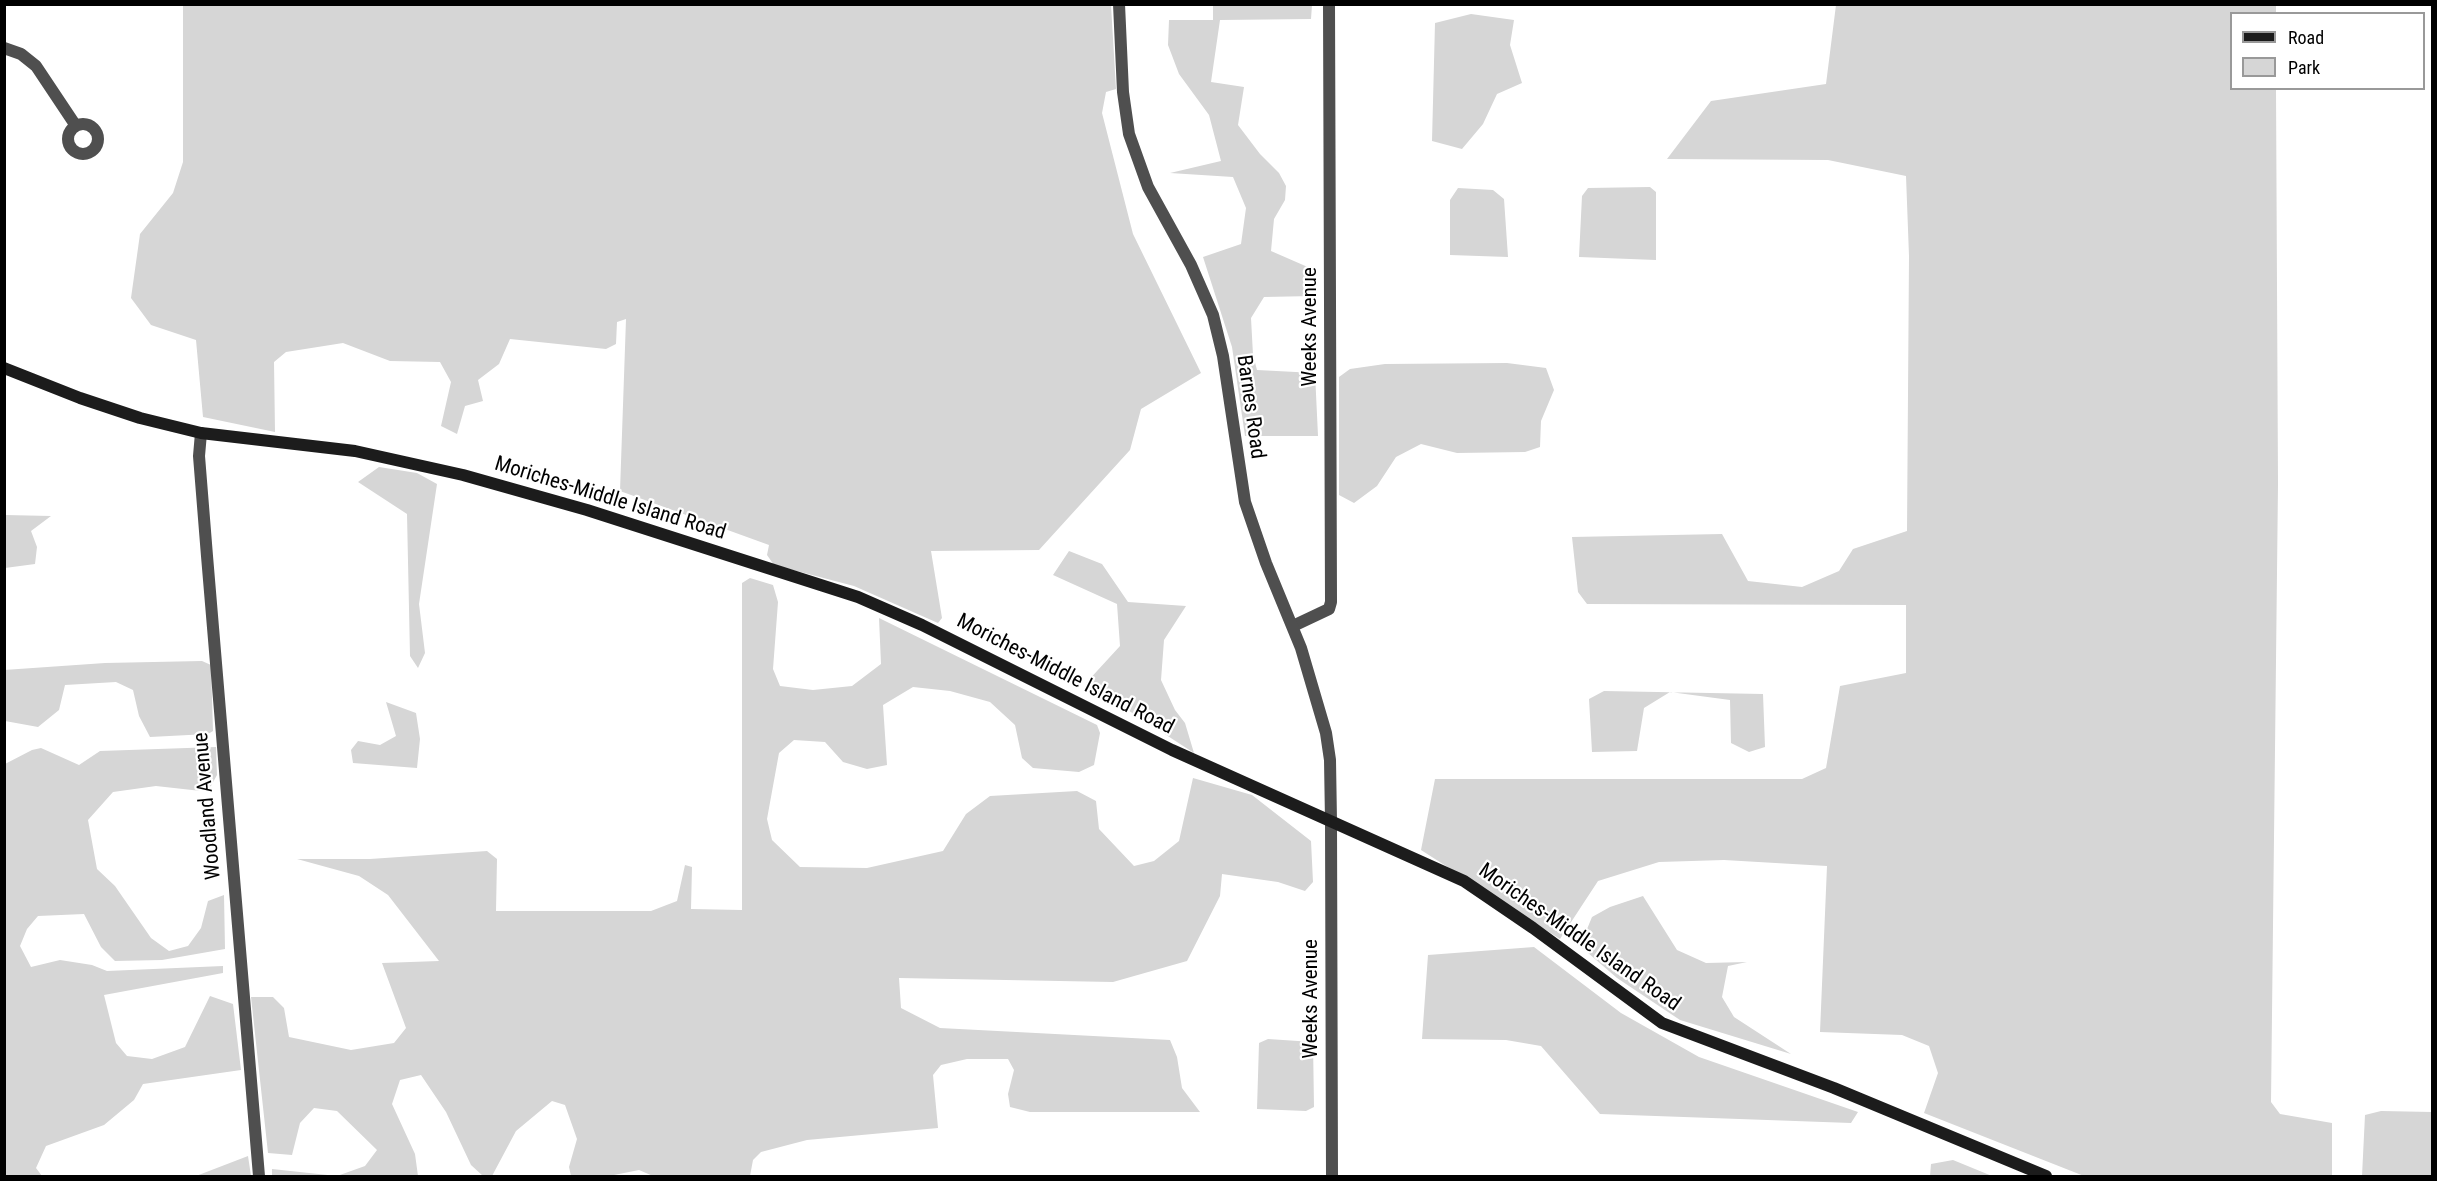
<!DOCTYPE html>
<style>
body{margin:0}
#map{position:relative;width:2437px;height:1181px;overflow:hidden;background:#fff;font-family:"Roboto Condensed",sans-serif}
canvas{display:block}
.frame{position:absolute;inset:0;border:6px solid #000;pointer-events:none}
.legend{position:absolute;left:2230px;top:12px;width:195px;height:78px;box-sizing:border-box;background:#fff;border:2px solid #999;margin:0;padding:8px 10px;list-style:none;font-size:18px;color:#000}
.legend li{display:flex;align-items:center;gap:12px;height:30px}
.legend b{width:30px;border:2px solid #999}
</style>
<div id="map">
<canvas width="2437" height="1181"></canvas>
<div class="frame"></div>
<ul class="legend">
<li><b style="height:8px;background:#1c1c1c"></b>Road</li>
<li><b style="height:16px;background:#d6d6d6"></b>Park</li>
</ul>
</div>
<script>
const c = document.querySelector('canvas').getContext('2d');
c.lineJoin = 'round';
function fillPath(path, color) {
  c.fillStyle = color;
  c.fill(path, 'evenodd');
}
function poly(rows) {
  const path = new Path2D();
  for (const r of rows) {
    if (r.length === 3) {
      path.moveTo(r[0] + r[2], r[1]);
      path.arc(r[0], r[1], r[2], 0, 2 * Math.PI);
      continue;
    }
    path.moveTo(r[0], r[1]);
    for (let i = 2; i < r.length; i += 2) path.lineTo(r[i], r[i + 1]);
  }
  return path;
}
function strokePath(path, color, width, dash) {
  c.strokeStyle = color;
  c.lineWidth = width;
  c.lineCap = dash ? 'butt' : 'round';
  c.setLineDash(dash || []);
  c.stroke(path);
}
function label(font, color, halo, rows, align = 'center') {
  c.font = font + ' "Roboto Condensed",sans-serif';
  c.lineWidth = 4.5;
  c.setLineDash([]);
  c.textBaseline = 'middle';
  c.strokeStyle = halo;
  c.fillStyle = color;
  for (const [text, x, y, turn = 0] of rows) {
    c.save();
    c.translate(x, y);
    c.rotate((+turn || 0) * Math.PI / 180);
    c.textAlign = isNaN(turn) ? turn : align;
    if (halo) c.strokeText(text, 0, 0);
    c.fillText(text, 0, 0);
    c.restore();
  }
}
fillPath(poly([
 [183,5,1111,5,1116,89,1106,92,1102,113,1133,234,1201,373,1141,409,1130,450,1039,550,931,551,942,618,938,623,854,586,774,565,767,555,769,545,620,491,626,319,617,322,616,344,606,349,510,339,499,364,478,380,483,401,465,406,457,434,441,426,451,382,440,362,390,361,343,343,286,352,274,362,275,432,203,417,196,340,151,325,131,298,140,234,173,193,183,162],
 [1213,5,1312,5,1311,19,1220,20,1211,82,1244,87,1238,125,1260,154,1279,173,1286,186,1285,200,1274,219,1271,251,1310,268,1313,296,1264,297,1251,318,1253,355,1257,370,1315,373,1318,436,1245,436,1232,347,1203,257,1241,244,1246,208,1233,177,1170,173,1221,161,1209,115,1179,74,1168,45,1169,20,1213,20],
 [1836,5,2276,5,2276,13,2232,14,2232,88,2276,89,2278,484,2271,1102,2280,1114,2332,1123,2332,1176,2084,1176,1924,1113,1938,1073,1929,1046,1902,1035,1820,1032,1827,866,1724,860,1659,862,1598,881,1560,939,1421,850,1435,779,1802,779,1826,768,1840,686,1906,673,1906,605,1587,604,1578,592,1572,537,1722,534,1748,581,1802,587,1839,571,1853,549,1907,531,1909,256,1906,176,1828,160,1667,159,1711,101,1826,84],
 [1471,14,1514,20,1510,45,1522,83,1497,94,1483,124,1462,149,1432,141,1435,23],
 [1650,187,1656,192,1656,260,1579,257,1582,196,1588,188],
 [1458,188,1493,190,1504,199,1508,257,1450,255,1450,200],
 [1507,363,1546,368,1554,390,1541,421,1540,447,1525,452,1457,453,1421,444,1396,457,1377,486,1354,503,1339,495,1339,377,1350,369,1385,364],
 [379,467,417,473,437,484,419,604,425,653,418,668,410,656,407,514,358,482],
 [5,515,51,516,31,531,37,547,35,564,5,568],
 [1069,551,1102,564,1128,602,1186,606,1164,640,1161,680,1175,710,1185,723,1194,753,1086,683,1120,646,1117,604,1053,575],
 [750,578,773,585,778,602,773,669,780,686,813,690,852,686,881,664,879,618,1097,725,1100,733,1094,765,1079,772,1033,768,1022,758,1015,725,990,702,950,691,913,687,883,705,887,765,867,769,843,762,825,742,794,740,779,753,767,819,772,840,800,867,867,868,943,851,966,814,990,796,1077,791,1096,801,1099,829,1134,866,1154,861,1179,841,1193,778,1252,795,1311,841,1313,882,1305,891,1278,882,1222,874,1220,896,1187,961,1113,982,899,978,901,1008,940,1028,1170,1040,1177,1057,1182,1088,1200,1112,1030,1112,1010,1107,1008,1094,1014,1070,1008,1059,967,1059,941,1065,933,1075,938,1128,807,1140,761,1152,753,1160,750,1176,653,1176,639,1170,609,1176,571,1176,569,1167,577,1139,565,1105,552,1101,516,1131,492,1176,483,1176,471,1165,446,1112,421,1075,400,1080,392,1104,415,1154,418,1176,272,1176,272,1169,337,1176,365,1166,377,1150,337,1111,314,1108,300,1123,292,1155,268,1153,251,997,273,997,284,1008,289,1037,351,1050,394,1043,406,1028,382,963,439,961,388,895,359,876,297,859,370,859,487,851,497,859,496,911,651,911,677,901,685,865,692,867,691,909,742,910,742,583],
 [202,661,211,665,213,731,208,734,150,737,139,716,133,690,116,682,65,685,59,710,38,727,5,721,4,670,105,663],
 [1604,691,1763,694,1765,747,1749,752,1731,743,1730,700,1670,692,1644,708,1637,751,1592,752,1589,699],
 [386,702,416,713,420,739,417,768,353,763,351,750,358,741,380,745,396,736],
 [216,747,217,775,211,786,201,791,156,786,113,792,88,820,97,869,115,886,151,938,169,951,188,946,201,928,208,901,224,895,225,949,162,960,115,961,101,947,84,914,38,916,27,929,20,946,31,967,60,960,92,965,107,971,223,966,223,973,104,995,116,1043,127,1056,152,1059,185,1047,210,996,233,1004,241,1070,143,1084,134,1100,104,1125,46,1146,36,1168,42,1176,5,1176,5,764,32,750,41,748,79,765,100,751],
 [1643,896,1677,950,1706,963,1747,962,1728,966,1722,997,1734,1017,1791,1054,1680,1020,1617,978,1580,946,1592,917,1610,907],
 [1534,947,1621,1013,1699,1057,1858,1112,1851,1123,1600,1114,1541,1046,1506,1040,1422,1039,1428,955],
 [1268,1039,1313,1042,1314,1107,1306,1111,1257,1109,1259,1043],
 [2381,1111,2432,1112,2432,1176,2362,1176,2365,1115],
 [248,1156,251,1176,196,1176],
 [1953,1160,1992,1176,1930,1176,1931,1164]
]), '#d6d6d6');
strokePath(poly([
 [4,48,21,54,36,66,76,126],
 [83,139,15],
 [201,433,199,456,207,556,259,1176],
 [1293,626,1329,609,1331,602,1329,4]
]), '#4f4f4f', 12);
strokePath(poly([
 [1119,4,1123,92,1129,134,1148,187,1191,265,1213,315,1223,356,1245,502,1266,563,1301,648,1326,733,1330,760,1331,821,1332,1176]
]), '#4f4f4f', 12);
strokePath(poly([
 [4,368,80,398,140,418,201,433,355,451,463,475,587,510,858,597,922,625,1172,750,1464,881,1533,928,1662,1023,1834,1088,2046,1176]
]), '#1c1c1c', 12);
label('21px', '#000', '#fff', [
 ["Weeks Avenue",1311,327,-90],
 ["Barnes Road",1250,407,82],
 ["Moriches-Middle Island Road",610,499,17],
 ["Moriches-Middle Island Road",1065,675,27],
 ["Woodland Avenue",208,806,-95],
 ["Moriches-Middle Island Road",1579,938,35],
 ["Weeks Avenue",1312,999,-90]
]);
</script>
